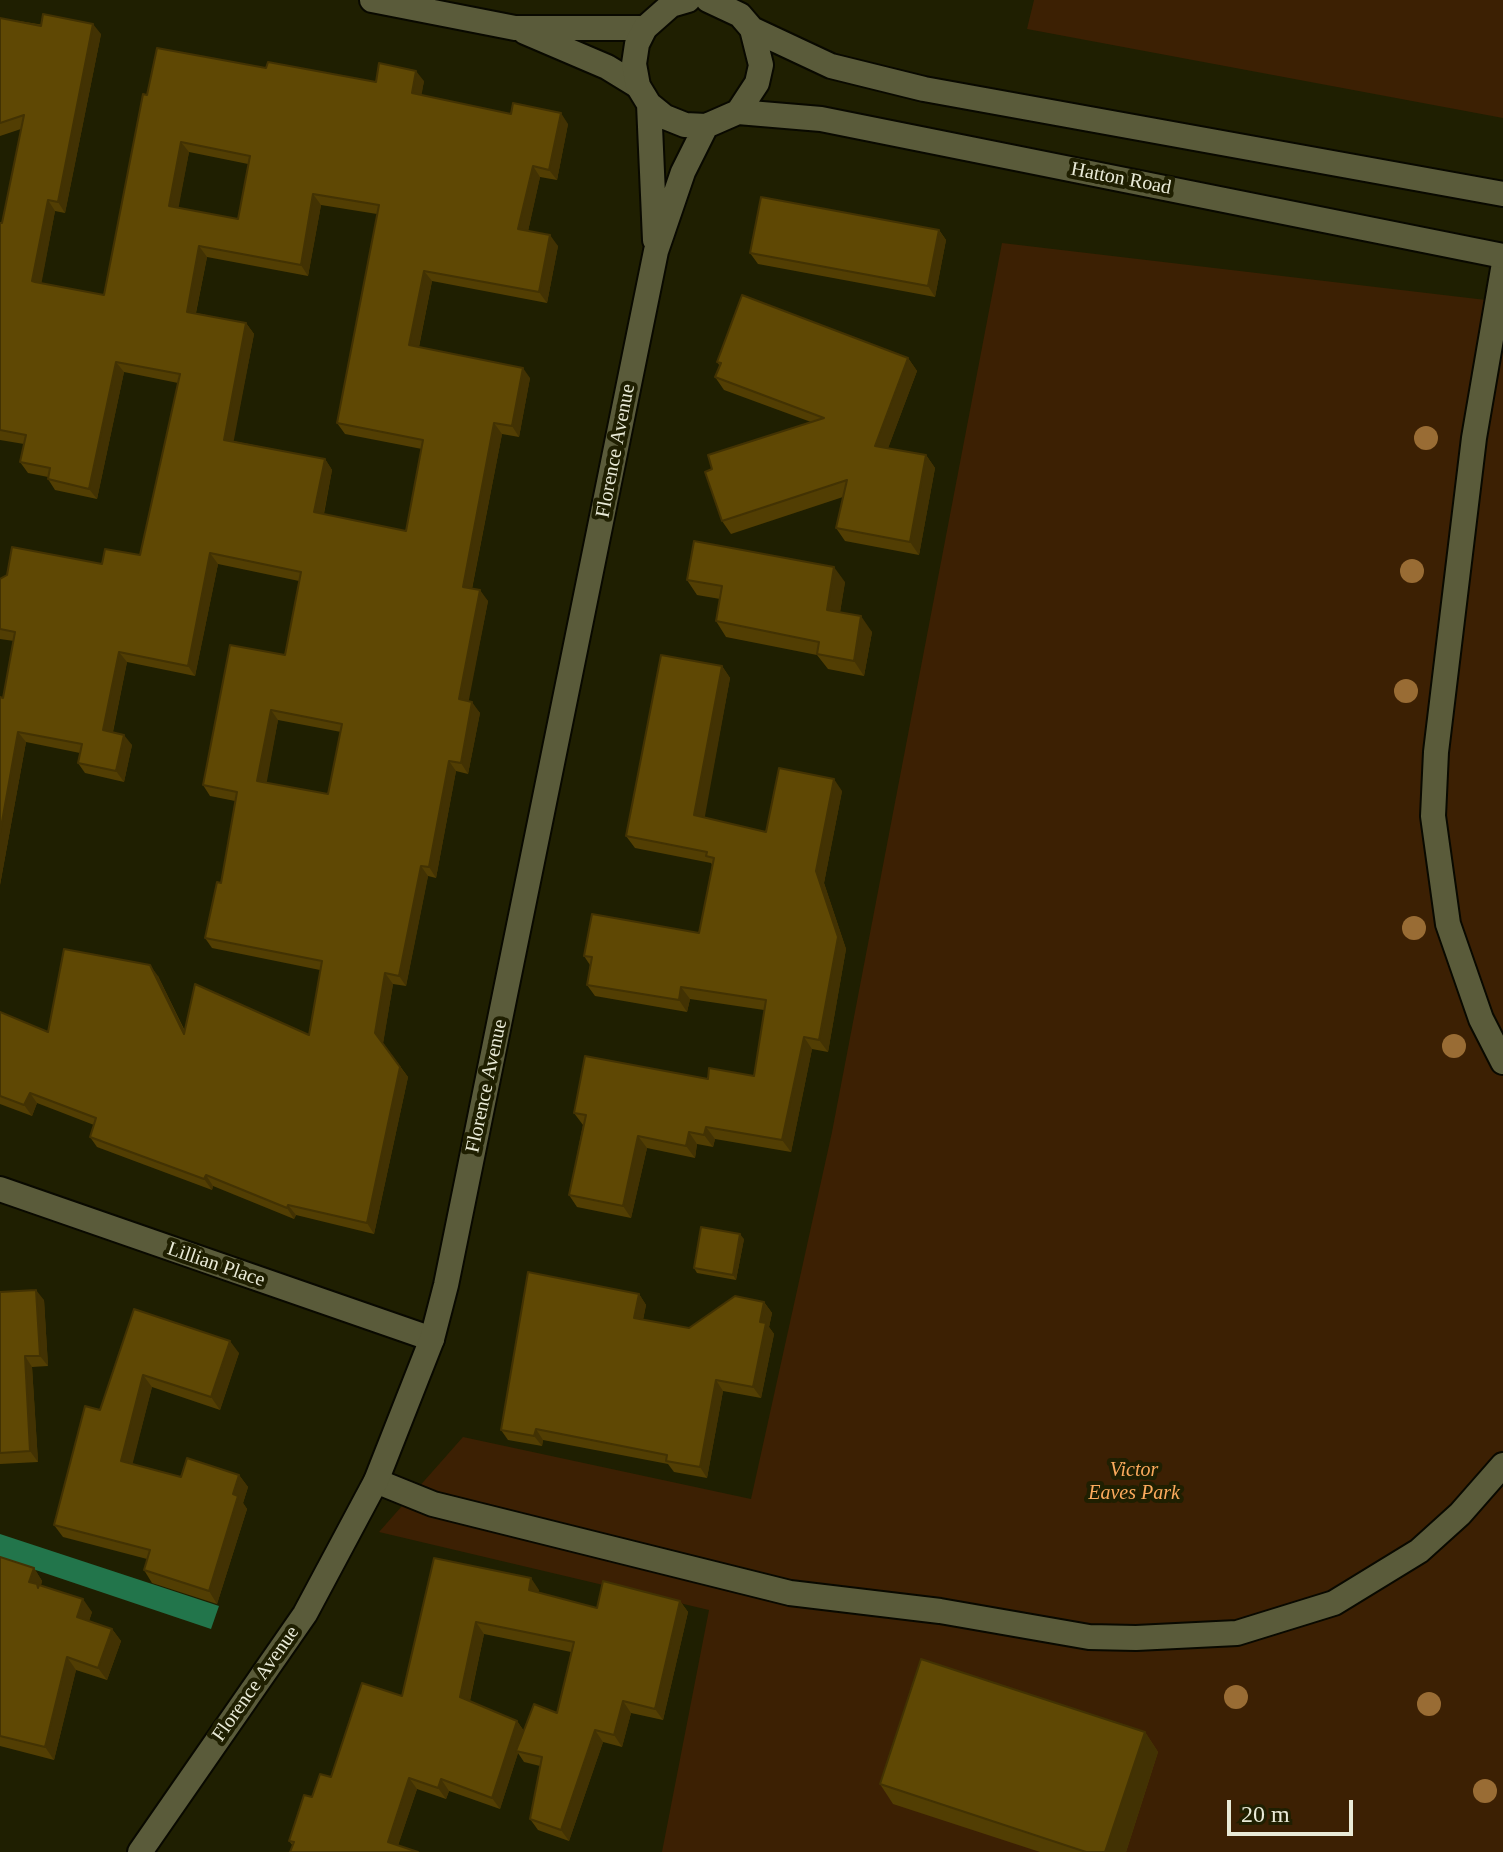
<!DOCTYPE html>
<style>
body{margin:0}
#map{position:relative;width:1503px;height:1852px;overflow:hidden;background:#1f1f01;font-family:"Times New Roman",serif}
canvas{display:block}
.scale{position:absolute;left:1227px;top:1800px;width:126px;height:36px;box-sizing:border-box;border:4px solid #e9ead7;border-top:0;padding-left:10px;font-size:24px;line-height:28px;white-space:nowrap;color:#e9ead7;-webkit-text-stroke:6px #1f1f01;paint-order:stroke}
</style>
<div id="map">
<canvas width="1503" height="1852"></canvas>
<div class="scale">20 m</div>
</div>
<script>
const c = document.querySelector('canvas').getContext('2d');
c.lineJoin = 'round';
function fillPath(path, color) {
  c.fillStyle = color;
  c.fill(path, 'evenodd');
}
function poly(rows) {
  const path = new Path2D();
  for (const r of rows) {
    path.moveTo(r[0], r[1]);
    for (let i = 2; i < r.length; i += 2) path.lineTo(r[i], r[i + 1]);
  }
  return path;
}
function strokePath(path, color, width, dash) {
  c.strokeStyle = color;
  c.lineWidth = width;
  c.lineCap = dash ? 'butt' : 'round';
  c.setLineDash(dash || []);
  c.stroke(path);
}
function label(font, color, halo, rows, align = 'center') {
  c.font = font + ' "Times New Roman",serif';
  c.lineWidth = 8;
  c.setLineDash([]);
  c.textBaseline = 'middle';
  c.strokeStyle = halo;
  c.fillStyle = color;
  for (const [text, x, y, turn = 0] of rows) {
    c.save();
    c.translate(x, y);
    c.rotate((+turn || 0) * Math.PI / 180);
    c.textAlign = isNaN(turn) ? turn : align;
    if (halo) c.strokeText(text, 0, 0);
    c.fillText(text, 0, 0);
    c.restore();
  }
}
fillPath(poly([
 [1034,0,1503,0,1503,118,1027,29],
 [1002,243,1503,302,1503,1852,662,1852,709,1610,379,1532,463,1437,751,1499,832,1132]
]), '#3c2003');
fillPath(poly([
 [0,1534,219,1606,211,1629,0,1558]
]), '#22754b');
const service = poly([
 [1503,269,1474,438,1436,752,1433,816,1448,924,1481,1019,1503,1062],
 [376,1481,433,1504,790,1593,940,1611,1089,1637,1136,1638,1237,1633,1334,1603,1419,1551,1460,1514,1503,1465]
]);
const minor = poly([
 [372,0,515,28,645,28],
 [525,32,607,67,638,86],
 [0,1189,432,1339]
]);
const tertiary = poly([
 [688,0,671,5,645,28,637,44,634,64,638,86,649,104,665,117,685,125,706,126,738,112,757,83,761,65,752,29,740,15,708,0],
 [752,29,831,66,924,89,1503,194],
 [649,104,655,240],
 [738,112,821,119,1503,256],
 [140,1852,305,1614,376,1481,432,1339,446,1285,656,251,683,172,706,126]
]);
strokePath(service, '#090900', 28);
strokePath(minor, '#090900', 28);
strokePath(tertiary, '#090900', 28);
strokePath(service, '#5a5b3a', 24);
strokePath(minor, '#5a5b3a', 24);
strokePath(tertiary, '#5a5b3a', 24);
c.fillStyle = '#996c34';
for (const [x, y] of [
 [1426,438],
 [1412,571],
 [1406,691],
 [1414,928],
 [1454,1046],
 [1236,1697],
 [1429,1704],
 [1485,1791]
]) {
  c.beginPath();
  c.arc(x, y, 12, 0, 2 * Math.PI);
  c.fill();
}
fillPath(poly([
 [0,18,101,34,65,213,55,211,41,283,104,295,147,95,266,68,376,82,424,81,421,95,511,114,568,124,557,180,540,177,528,231,558,246,547,303,432,281,419,347,530,378,519,437,502,434,472,589,488,601,468,701,480,713,468,774,456,771,436,878,428,876,406,986,393,984,383,1043,408,1077,374,1234,296,1215,294,1219,213,1186,212,1190,97,1147,90,1137,94,1125,37,1103,32,1116,0,1104,0,1012,48,1032,158,976,185,1031,309,1035,320,970,212,948,205,938,221,883,235,801,210,796,203,785,285,655,299,581,218,564,195,676,127,662,113,732,132,745,124,782,85,773,78,763,80,753,26,742,0,885,0,697,3,698,14,641,0,639,0,579,102,564,140,555,178,383,124,372,97,499,55,490,48,479,48,477,28,473,20,462,24,444,0,440,0,223,2,223,21,129,0,136],
 [189,152,248,164,238,219,178,208],
 [321,205,377,214,337,423,345,434,422,449,406,531,324,514,332,470,325,459,233,441,254,334,246,323,196,313,207,257,308,276],
 [278,720,341,732,328,794,266,783],
 [939,230,946,240,935,297,758,264,750,253],
 [908,358,917,371,888,448,926,455,935,468,919,555,845,541,836,528,843,497,731,534,722,521,712,469,811,422,724,390,715,377,720,366,717,362],
 [687,580,845,582,840,612,872,632,864,676,828,669,817,655,726,637,716,621,720,599,697,595],
 [722,666,730,678,704,817,766,832,842,791,824,883,846,949,828,1052,812,1049,791,1152,715,1139,713,1147,697,1144,695,1158,647,1148,631,1218,577,1207,569,1195,583,1125,574,1113,708,1079,754,1076,764,1010,690,999,687,1012,595,996,587,985,590,965,584,956,699,933,712,865,711,863,635,848,626,836],
 [744,1239,736,1280,697,1273,694,1268],
 [0,1292,44,1300,48,1366,32,1367,38,1462,0,1464],
 [639,1294,646,1305,643,1320,689,1328,764,1302,772,1313,769,1327,774,1334,761,1398,723,1391,707,1478,674,1472,668,1464,543,1440,542,1446,508,1440,501,1430],
 [134,1309,239,1353,220,1410,152,1387,132,1464,181,1477,239,1475,248,1487,243,1503,247,1509,217,1604,152,1583,144,1570,147,1559,63,1537,54,1525,100,1410],
 [0,1557,34,1568,42,1581,41,1585,92,1612,89,1621,112,1629,121,1641,107,1680,76,1670,54,1760,0,1746],
 [434,1558,539,1590,538,1593,597,1608,680,1601,688,1612,663,1720,631,1713,622,1747,603,1742,569,1841,538,1830,530,1819,540,1766,524,1762,518,1753,500,1809,449,1791,446,1799,417,1789,398,1845,293,1846,289,1841,312,1797,402,1696],
 [484,1634,571,1652,557,1713,524,1731,517,1721,470,1701],
 [1145,1732,1158,1752,1126,1852,1040,1852,893,1804,880,1784]
]), '#523e03');
fillPath(poly([
 [93,24,101,34,65,213,58,202],
 [416,71,424,81,420,104,412,93],
 [561,113,568,124,557,180,549,170],
 [181,142,189,152,177,216,169,206],
 [533,166,540,177,526,240,518,229],
 [313,194,321,205,308,276,301,265],
 [48,200,55,211,40,291,32,281],
 [939,230,946,240,935,297,928,286],
 [550,235,558,246,547,303,539,292],
 [199,246,207,257,194,322,187,312],
 [424,271,432,281,417,356,409,345],
 [246,323,254,334,232,450,224,440],
 [908,358,917,371,884,459,875,446],
 [116,362,124,372,97,499,89,489],
 [523,368,530,378,519,437,512,426],
 [494,423,502,434,470,598,463,587],
 [926,455,935,468,919,555,910,542],
 [325,459,332,470,322,522,314,512],
 [210,553,218,564,195,676,188,666],
 [834,567,845,582,838,625,827,610],
 [480,590,488,601,467,710,459,699],
 [861,616,872,632,864,676,854,661],
 [119,652,127,662,111,740,103,730],
 [722,666,730,678,703,827,694,815],
 [472,702,480,713,468,774,461,763],
 [271,710,278,720,265,792,257,781],
 [18,732,26,742,0,885,0,833],
 [124,735,132,745,124,782,116,771],
 [449,761,456,771,436,878,429,867],
 [834,779,842,791,824,883,846,949,828,1052,819,1040,816,871],
 [421,866,428,876,406,986,399,976],
 [150,965,158,976,191,1045,184,1034],
 [385,973,393,984,383,1044,375,1033],
 [681,987,690,999,687,1012,679,1000],
 [804,1037,812,1049,791,1152,782,1140],
 [400,1067,408,1077,374,1234,367,1223],
 [30,1093,37,1103,32,1116,24,1105],
 [706,1127,715,1139,713,1147,704,1135],
 [689,1132,697,1144,695,1158,686,1146],
 [638,1136,647,1148,631,1218,623,1206],
 [206,1175,213,1186,212,1190,204,1179],
 [288,1205,296,1215,294,1219,287,1208],
 [740,1234,744,1239,736,1280,733,1275],
 [36,1290,44,1300,48,1366,40,1356],
 [639,1294,646,1305,641,1328,634,1318],
 [764,1302,772,1313,769,1327,774,1334,761,1398,753,1387,760,1322],
 [230,1341,239,1353,220,1410,211,1397],
 [25,1356,32,1367,38,1462,30,1451],
 [143,1375,152,1387,130,1474,121,1461],
 [716,1380,723,1391,707,1478,700,1467],
 [536,1429,543,1440,542,1446,534,1436],
 [239,1475,248,1487,243,1503,247,1509,217,1604,209,1591,233,1494],
 [34,1568,42,1581,40,1588,29,1582],
 [531,1578,539,1590,536,1602,529,1590],
 [83,1599,92,1612,86,1629,77,1617],
 [680,1601,688,1612,663,1720,655,1709],
 [476,1622,484,1634,468,1709,460,1697],
 [112,1629,121,1641,107,1680,98,1668],
 [67,1657,76,1670,54,1760,45,1747],
 [623,1701,631,1713,622,1747,614,1735],
 [517,1721,525,1733,516,1751,518,1753,500,1809,492,1798],
 [595,1730,603,1742,569,1841,561,1830],
 [1145,1732,1158,1752,1126,1852,1105,1852],
 [409,1778,417,1789,396,1852,388,1842],
 [441,1779,449,1791,446,1799,438,1788]
]), '#423203');
const building = poly([
 [43,14,93,24,58,202,48,200,32,281,35,282,104,295,143,94,147,95,157,48,266,68,268,62,376,82,379,63,416,71,412,93,511,114,513,103,561,113,549,170,533,166,518,229,550,235,539,292,424,271,409,345,523,368,512,426,494,423,463,587,480,590,459,699,472,702,461,763,449,761,429,867,421,866,399,976,385,973,375,1033,400,1067,367,1223,288,1205,287,1208,206,1175,204,1179,90,1137,96,1118,30,1093,24,1105,0,1096,0,1012,48,1032,64,949,150,965,184,1034,195,984,309,1035,322,961,205,938,217,882,221,883,237,792,203,785,230,645,285,655,301,572,210,553,188,666,119,652,103,730,124,735,116,771,78,763,82,744,18,732,0,833,0,697,3,698,15,632,0,629,0,579,7,575,12,547,102,564,105,549,140,555,180,374,116,362,89,489,48,479,50,468,20,462,26,435,0,430,0,223,2,223,24,115,0,123,0,18,41,26,43,14],
 [181,142,250,156,238,219,169,206,181,142],
 [313,194,379,205,337,423,423,440,406,531,314,512,325,459,224,440,246,323,187,312,199,246,301,265,313,194],
 [271,710,342,724,328,794,257,781,271,710],
 [761,197,939,230,928,286,750,253,761,197],
 [742,295,908,358,875,446,926,455,910,542,836,528,847,480,722,521,705,472,712,469,708,455,824,418,715,377,721,363,717,362,742,295],
 [694,541,834,567,827,610,861,616,854,661,817,654,819,642,716,621,722,586,687,580,694,541],
 [661,655,722,666,694,815,766,832,779,768,834,779,816,871,838,937,819,1040,804,1037,782,1140,706,1127,704,1135,689,1132,686,1146,638,1136,623,1206,569,1195,586,1115,574,1113,585,1056,708,1079,709,1068,754,1076,766,1000,681,987,679,1000,587,985,592,957,584,956,592,914,699,933,714,858,706,856,707,852,626,836,661,655],
 [701,1227,740,1234,733,1275,694,1268,701,1227],
 [528,1272,639,1294,634,1318,689,1328,735,1296,764,1302,760,1322,766,1323,753,1387,716,1380,700,1467,666,1461,667,1455,536,1429,534,1436,501,1430,528,1272],
 [36,1290,40,1356,25,1356,30,1451,0,1453,0,1292,36,1290],
 [134,1309,230,1341,211,1397,143,1375,121,1461,181,1477,187,1458,239,1475,233,1494,238,1496,209,1591,144,1570,150,1550,54,1525,85,1406,100,1410,134,1309],
 [0,1557,34,1568,29,1582,37,1584,38,1588,39,1585,83,1599,77,1617,112,1629,98,1668,67,1657,45,1747,0,1736,0,1557],
 [434,1558,531,1578,529,1590,597,1608,603,1581,680,1601,655,1709,623,1701,614,1735,595,1730,561,1830,530,1819,542,1757,516,1751,534,1704,557,1713,574,1642,476,1622,460,1697,517,1721,492,1798,441,1779,438,1788,409,1778,388,1842,418,1852,290,1852,294,1842,289,1841,304,1795,312,1797,320,1774,331,1777,362,1683,402,1696,434,1558],
 [921,1659,1145,1732,1105,1852,1086,1852,880,1784,921,1659]
]);
fillPath(building, '#5f4804');
strokePath(building, '#423203', 2);
label('20px', '#e9ead7', '#1f1f01', [
 ["Hatton Road",1121,179,11],
 ["Florence Avenue",616,451,-79],
 ["Florence Avenue",487,1086,-78],
 ["Lillian Place",216,1265,19],
 ["Florence Avenue",256,1684,-55]
]);
label('italic 20px', '#fcab5d', '#1f1f01', [
 ["Victor",1134,1471],
 ["Eaves Park",1134,1494]
]);
</script>
